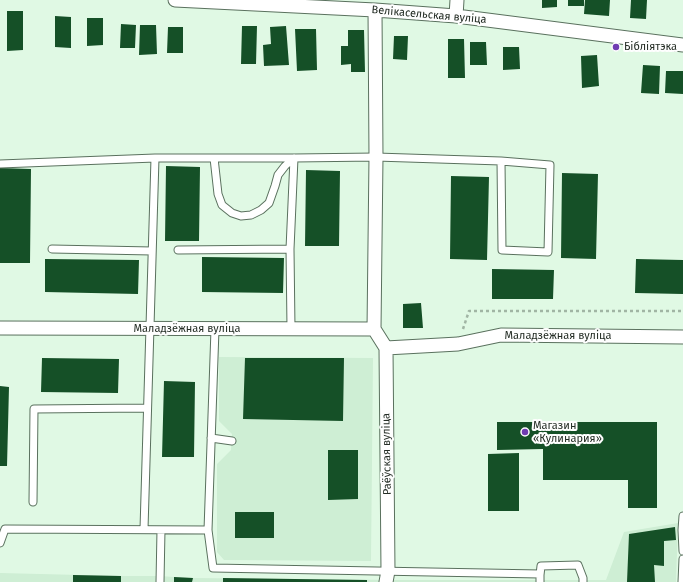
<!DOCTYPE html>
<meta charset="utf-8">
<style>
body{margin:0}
canvas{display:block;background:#e0f9e4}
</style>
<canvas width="683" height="582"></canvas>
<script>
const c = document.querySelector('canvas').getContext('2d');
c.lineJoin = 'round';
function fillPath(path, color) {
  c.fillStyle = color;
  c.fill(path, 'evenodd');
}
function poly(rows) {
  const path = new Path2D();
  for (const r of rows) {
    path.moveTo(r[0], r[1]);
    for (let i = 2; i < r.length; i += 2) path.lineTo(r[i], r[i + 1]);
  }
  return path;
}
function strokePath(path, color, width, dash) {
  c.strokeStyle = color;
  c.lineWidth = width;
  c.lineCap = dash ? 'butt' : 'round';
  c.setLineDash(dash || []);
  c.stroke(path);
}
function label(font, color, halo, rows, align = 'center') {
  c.font = font + ' "Fira Sans",sans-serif';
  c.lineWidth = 4;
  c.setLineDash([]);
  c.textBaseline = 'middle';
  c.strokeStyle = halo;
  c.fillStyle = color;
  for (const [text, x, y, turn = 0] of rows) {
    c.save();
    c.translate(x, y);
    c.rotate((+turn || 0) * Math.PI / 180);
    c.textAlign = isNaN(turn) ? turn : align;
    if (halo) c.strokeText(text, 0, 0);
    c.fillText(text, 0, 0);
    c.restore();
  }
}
fillPath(poly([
 [219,357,373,358,371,561,224,560,217,552,217,464,231,450,232,434,219,421],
 [678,523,676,582,0,582,0,573,121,576,160,576,174,577,193,578,397,580,606,580,624,532]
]), '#ceeed4');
fillPath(poly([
 [542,0,557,0,557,7,542,8],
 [568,0,584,0,584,6,568,6],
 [585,0,610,0,609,16,584,14],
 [631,0,647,0,646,19,630,18],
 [7,11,23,11,23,50,7,51],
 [55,16,71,17,71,48,55,47],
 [87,18,103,18,103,45,87,46],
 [121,24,136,25,135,48,120,48],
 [140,25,156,25,157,54,139,55],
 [242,26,257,26,256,64,241,64],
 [286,26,289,65,264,66,263,45,271,44,270,27],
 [168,27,183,27,183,53,167,53],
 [295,29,316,29,317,70,297,71],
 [348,30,364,30,365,72,351,72,351,64,341,65,341,46,348,46],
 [394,36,408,36,407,60,393,59],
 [448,39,464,39,465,78,448,78],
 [470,42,486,42,487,65,470,65],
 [503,47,519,47,520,69,503,70],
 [597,55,599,86,582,88,581,56],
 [643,65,660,66,659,94,641,93],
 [666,71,683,71,683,94,665,93],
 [166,166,200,167,199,241,165,241],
 [0,168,31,169,30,263,0,263],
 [306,170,340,171,339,246,305,246],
 [562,173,598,174,596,259,561,258],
 [451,176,489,177,487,260,450,259],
 [202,257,284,258,283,293,202,292],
 [45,259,139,260,138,294,45,292],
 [636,259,683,260,683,294,635,293],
 [492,269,554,270,553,299,492,299],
 [421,303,423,328,403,328,403,304],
 [42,358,119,359,118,393,41,392],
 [245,358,344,358,343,421,243,419],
 [164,381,195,382,194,457,162,457],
 [0,386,9,387,7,466,0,466],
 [497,422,657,422,657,508,628,508,628,480,543,480,543,449,497,450],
 [328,450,358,450,358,499,328,500],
 [519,453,519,511,488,511,488,454],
 [235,512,274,512,274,538,235,538],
 [675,527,676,540,664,541,664,566,654,565,655,582,627,582,629,534],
 [73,575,121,576,121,582,73,582],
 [174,577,193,578,192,582,174,582],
 [223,578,367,580,367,582,223,582]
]), '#155027');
const service = poly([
 [214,158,218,194,222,205,232,213,241,216,251,215,261,210,269,203,275,186,278,175,285,166,294,158],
 [0,164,155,158,294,158,376,157,501,161,550,165,548,252,502,250,501,161],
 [52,249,152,251],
 [178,250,290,249],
 [291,328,290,249,294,158],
 [215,329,208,530,213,568,540,574,540,582],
 [211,438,232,441],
 [33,502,34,409,147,408],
 [683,516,682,530,683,551],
 [144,529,155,158],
 [0,543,5,529,208,530],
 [540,575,541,566,578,565,583,578,583,582],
 [160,582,161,530],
 [682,582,683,559]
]);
const minor = poly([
 [175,0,375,10,456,16,683,45],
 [456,16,457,0],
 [0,328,374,329],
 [374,329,376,157,375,10],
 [374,329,386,348,388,571,386,582],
 [386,348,458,344,501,335,683,337]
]);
strokePath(service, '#5a715e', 9);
strokePath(minor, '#5a715e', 15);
strokePath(poly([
 [463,329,469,311,683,311]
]), '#a1b5a4', 2.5, [3, 3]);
strokePath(service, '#fff', 7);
strokePath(minor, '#fff', 13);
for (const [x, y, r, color] of [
 [616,47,4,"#703cb2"],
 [525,432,4,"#703cb2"]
]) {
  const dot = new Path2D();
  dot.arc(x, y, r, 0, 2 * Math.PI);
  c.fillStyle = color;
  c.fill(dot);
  strokePath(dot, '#fefefe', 1.5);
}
label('11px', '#242d25', '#fefefe', [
 ["Велікасельская вуліца",429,15,5],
 ["Маладзёжная вуліца",187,329],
 ["Маладзёжная вуліца",558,336],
 ["Раёўская вуліца",387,454,-91]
]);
label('11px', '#242d25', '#fefefe', [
 ["Бібліятэка",624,47],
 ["Магазин",533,426],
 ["«Кулинария»",533,439]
], 'left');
</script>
